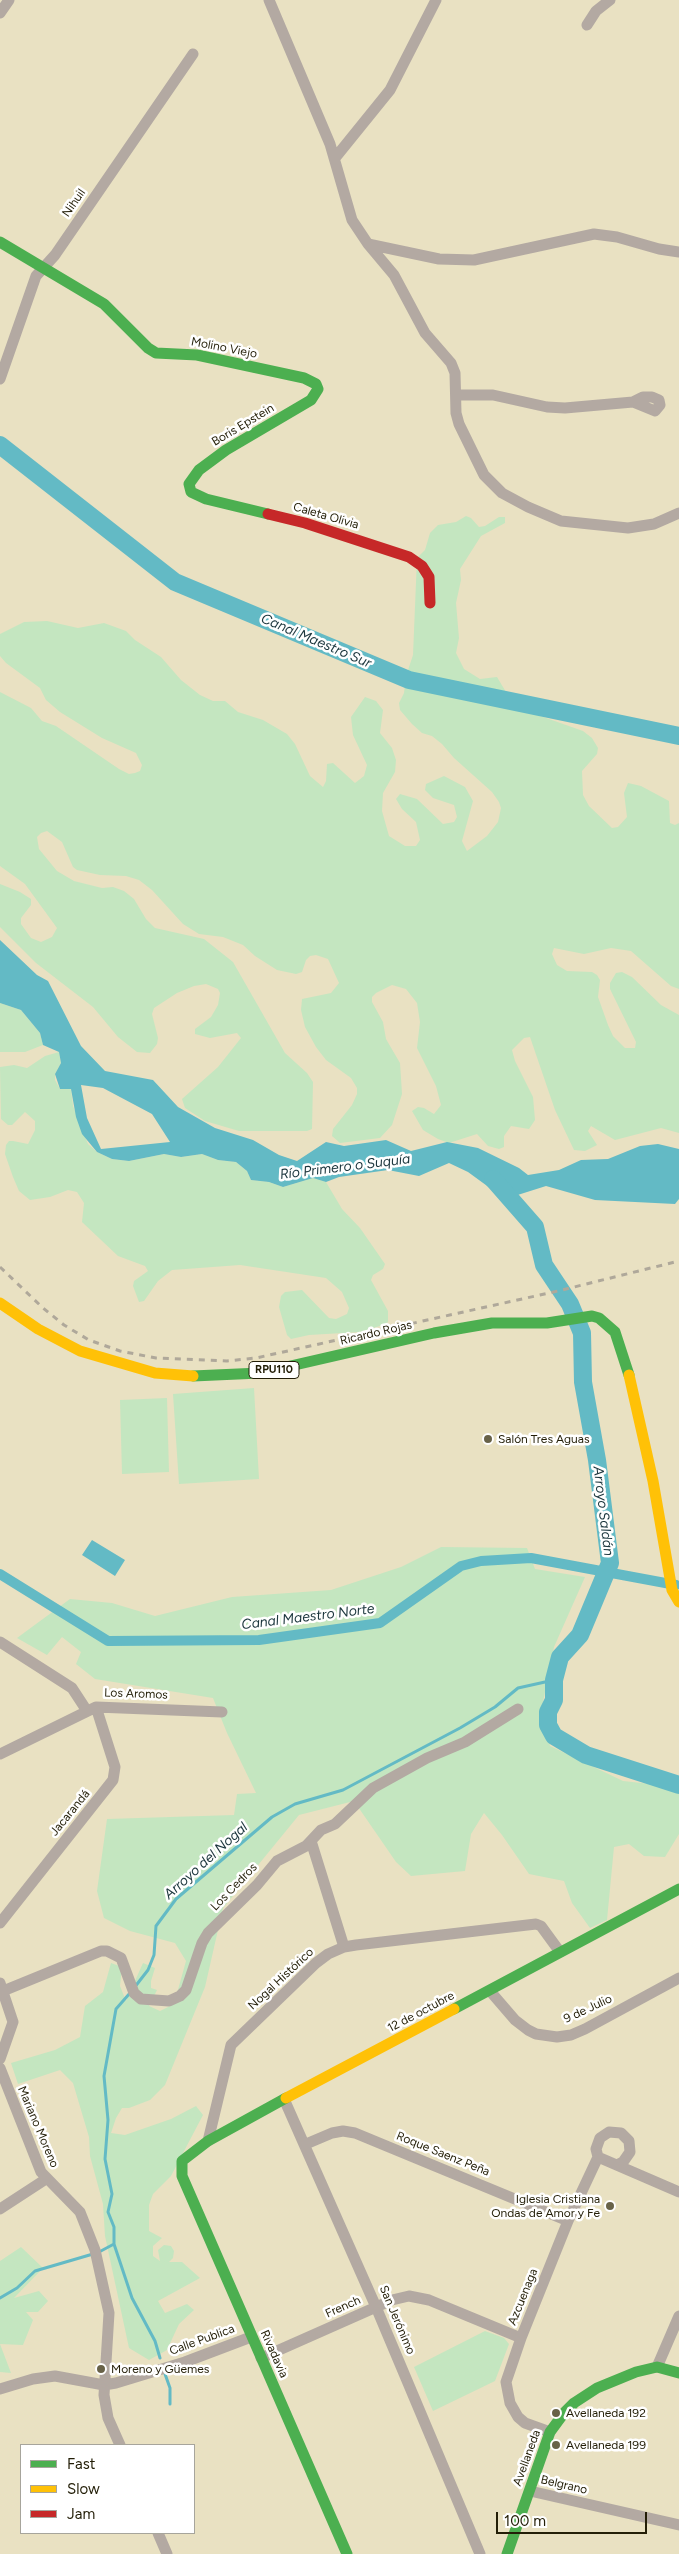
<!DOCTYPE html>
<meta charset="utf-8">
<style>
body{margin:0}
#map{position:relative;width:679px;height:2554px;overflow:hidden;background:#e9e1c2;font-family:Figtree,sans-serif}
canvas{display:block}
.legend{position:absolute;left:20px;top:2444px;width:175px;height:90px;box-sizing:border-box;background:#fff;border:1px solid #a7a59c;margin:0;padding:6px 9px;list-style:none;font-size:15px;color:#231e07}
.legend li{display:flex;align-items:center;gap:10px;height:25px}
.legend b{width:25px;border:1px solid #a7a59c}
.scale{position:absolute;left:496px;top:2512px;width:151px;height:22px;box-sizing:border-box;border:2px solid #231e07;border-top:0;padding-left:6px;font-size:15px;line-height:18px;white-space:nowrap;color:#231e07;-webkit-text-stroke:4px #fff;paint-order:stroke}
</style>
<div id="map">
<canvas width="679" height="2554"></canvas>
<ul class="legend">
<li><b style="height:6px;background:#4caf50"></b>Fast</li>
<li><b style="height:6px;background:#ffc107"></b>Slow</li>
<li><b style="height:6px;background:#c62828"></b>Jam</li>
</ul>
<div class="scale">100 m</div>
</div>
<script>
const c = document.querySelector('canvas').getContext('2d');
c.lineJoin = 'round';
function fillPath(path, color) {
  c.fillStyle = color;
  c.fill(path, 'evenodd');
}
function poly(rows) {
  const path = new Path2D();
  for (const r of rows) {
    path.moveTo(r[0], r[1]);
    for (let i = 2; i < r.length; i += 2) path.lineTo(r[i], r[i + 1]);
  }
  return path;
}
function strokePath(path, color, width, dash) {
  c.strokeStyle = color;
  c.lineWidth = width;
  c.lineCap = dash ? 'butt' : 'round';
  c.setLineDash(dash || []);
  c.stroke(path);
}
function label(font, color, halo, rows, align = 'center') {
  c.font = font + ' Figtree,sans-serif';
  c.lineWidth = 5;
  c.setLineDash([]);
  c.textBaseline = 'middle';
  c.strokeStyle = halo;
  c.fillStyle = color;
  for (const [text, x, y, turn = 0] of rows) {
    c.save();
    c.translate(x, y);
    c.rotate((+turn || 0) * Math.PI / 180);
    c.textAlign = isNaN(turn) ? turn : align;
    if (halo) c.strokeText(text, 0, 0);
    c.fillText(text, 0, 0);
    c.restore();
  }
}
fillPath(poly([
 [466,516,471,518,479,527,485,526,499,517,505,517,505,523,481,536,460,569,461,580,456,603,459,638,456,653,464,669,480,679,497,677,515,707,583,731,592,738,598,748,597,754,582,771,583,795,589,806,612,828,618,827,627,817,624,793,628,783,641,786,669,801,670,823,675,825,679,823,679,989,671,986,631,951,611,948,584,954,554,948,552,954,557,965,567,971,592,972,597,975,600,980,598,997,608,1025,613,1036,625,1048,635,1048,636,1042,610,989,610,983,616,973,622,972,632,977,661,1005,679,1015,679,1133,661,1128,615,1140,591,1126,588,1131,597,1145,585,1151,574,1150,555,1110,530,1037,524,1038,512,1050,515,1061,533,1097,535,1120,529,1129,511,1126,504,1136,504,1147,499,1149,488,1146,477,1134,449,1143,438,1139,423,1130,412,1111,418,1107,424,1108,434,1114,441,1105,436,1086,417,1048,420,1022,417,1003,406,989,392,985,376,993,372,997,372,1002,383,1022,386,1039,400,1063,402,1094,392,1125,380,1138,340,1143,332,1136,333,1129,352,1105,357,1094,357,1088,351,1078,326,1060,316,1047,305,1027,301,1010,302,999,331,993,339,983,328,959,316,955,310,956,306,960,302,972,296,974,277,970,255,956,243,945,223,937,199,934,183,924,152,890,139,880,126,876,100,875,77,870,73,867,62,842,47,831,41,833,37,837,39,849,57,871,74,881,102,888,113,887,124,891,134,899,146,919,155,928,204,939,233,962,285,1053,307,1073,313,1082,312,1129,307,1131,239,1131,205,1121,185,1108,182,1099,218,1067,241,1038,237,1033,210,1038,195,1034,195,1029,211,1017,218,1005,220,993,218,989,206,984,194,986,177,993,154,1008,152,1014,158,1038,157,1044,150,1053,137,1052,118,1037,93,1007,36,963,0,927,0,884,20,892,31,899,31,905,21,918,21,924,31,938,41,942,52,937,57,928,25,884,0,866,0,692,31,708,42,721,56,726,119,769,129,774,135,773,140,771,142,765,136,753,102,738,60,712,46,700,40,688,6,663,0,656,0,634,24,622,47,621,78,628,104,623,126,631,135,640,161,657,181,680,200,695,213,701,225,701,238,712,263,720,287,734,295,744,310,776,323,787,326,781,327,764,333,763,355,783,364,776,367,765,353,735,351,717,365,697,376,701,383,710,380,733,392,748,396,760,395,772,383,793,382,811,389,836,405,846,416,846,420,840,416,822,402,809,396,799,400,794,417,799,443,824,454,822,457,817,454,805,433,798,425,790,426,784,444,776,465,787,473,801,462,841,467,851,487,836,498,822,501,808,499,802,492,792,454,758,442,744,432,736,422,733,412,724,400,710,399,703,404,693,406,676,413,655,417,558,425,550,430,533,438,525,456,522],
 [0,1003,21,1010,40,1033,43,1045,25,1052,0,1052],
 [59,1052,61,1063,55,1074,55,1080,60,1089,71,1089,73,1106,88,1144,97,1152,112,1159,129,1161,164,1154,181,1157,202,1154,218,1160,236,1162,247,1171,251,1180,269,1182,283,1187,313,1178,326,1182,342,1209,360,1228,385,1264,383,1269,373,1275,371,1280,388,1311,388,1322,383,1325,360,1332,309,1335,291,1339,287,1335,279,1307,281,1296,285,1292,302,1290,329,1318,336,1319,347,1314,349,1308,342,1292,326,1278,240,1265,172,1270,158,1281,144,1301,139,1302,133,1286,134,1281,148,1271,145,1266,118,1256,82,1222,84,1203,77,1192,68,1190,50,1197,30,1200,19,1191,13,1177,5,1154,6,1145,9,1141,13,1141,28,1144,35,1130,35,1121,25,1112,12,1125,8,1125,1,1119,0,1067,14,1065,27,1068,45,1056],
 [254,1388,259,1479,179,1484,173,1394],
 [167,1398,169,1472,122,1474,120,1400],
 [441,1547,527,1548,535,1569,585,1577,554,1647,542,1707,550,1746,623,1781,679,1787,679,1834,665,1857,644,1856,629,1844,614,1847,607,1920,590,1928,572,1903,564,1881,529,1874,502,1835,484,1813,471,1834,465,1871,411,1876,396,1862,354,1801,299,1815,223,1908,205,1987,165,2085,150,2100,129,2108,122,2108,116,2118,111,2133,125,2135,171,2119,196,2106,203,2115,171,2176,153,2194,149,2205,149,2231,162,2238,153,2246,153,2256,160,2261,158,2250,164,2245,171,2246,174,2251,173,2258,169,2262,182,2262,200,2278,158,2301,165,2313,187,2304,194,2310,179,2324,167,2350,149,2360,129,2348,105,2236,103,2204,90,2156,89,2137,73,2083,60,2070,18,2084,11,2063,55,2050,80,2037,85,2006,103,1992,111,1963,122,1967,120,1986,126,2001,143,1963,155,1968,151,1981,151,1988,157,1990,149,2006,160,2011,174,2004,186,1961,175,1943,130,1931,104,1918,97,1891,107,1819,234,1815,237,1794,256,1793,227,1733,213,1698,95,1679,76,1664,81,1652,62,1637,47,1655,17,1638,70,1599,112,1603,155,1616,232,1597,331,1590,401,1567],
 [21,2247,43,2268,14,2298,39,2291,48,2301,38,2312,26,2312,33,2320,23,2345,0,2344,11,2373,0,2372,0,2261],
 [485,2331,504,2338,509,2344,495,2381,433,2411,414,2367]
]), '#c4e6c0');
fillPath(poly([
 [0,940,37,975,48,981,81,1046,105,1071,153,1080,178,1107,215,1128,253,1140,279,1155,297,1161,326,1142,344,1146,386,1140,411,1151,447,1142,478,1148,519,1168,528,1175,559,1170,581,1160,608,1159,640,1146,658,1144,679,1149,679,1199,675,1204,595,1200,546,1186,505,1199,468,1172,449,1163,419,1176,388,1170,339,1177,326,1182,313,1178,283,1187,269,1182,251,1180,247,1171,236,1162,218,1160,202,1154,181,1157,164,1154,129,1161,112,1159,97,1152,82,1134,76,1117,71,1089,60,1089,55,1074,61,1063,59,1052,43,1045,40,1033,21,1010,0,1003],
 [81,1085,103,1088,152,1114,170,1142,101,1149,87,1118],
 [92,1540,125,1560,115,1576,82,1555]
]), '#63bac5');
strokePath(poly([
 [134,1988,148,1970,154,1955,156,1926,176,1899,272,1817,295,1804,343,1790,460,1728,495,1707,518,1688,554,1680],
 [114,2244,132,2298,155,2341,160,2358],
 [99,2252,114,2244,114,2227,108,2212,112,2194,105,2159,108,2120,104,2076,116,2009,130,1993],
 [0,2298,17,2288,35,2271,93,2254],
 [165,2374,170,2388,170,2404]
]), '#63bac5', 3);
strokePath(poly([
 [0,1574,108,1641,259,1640,380,1623,461,1566,481,1561,531,1558,676,1585]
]), '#63bac5', 10);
strokePath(poly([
 [0,445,175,582,409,680,679,736],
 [493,1179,535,1227,544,1265,570,1304,582,1333,583,1382,597,1460,610,1563,580,1635,560,1657,554,1680,554,1700,548,1712,548,1725,554,1736,586,1755,679,1785]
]), '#63bac5', 18);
strokePath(poly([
 [269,0,330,144,352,220,368,244,394,275,425,333,451,363,455,373,456,413,459,424,484,475,502,493,528,507,561,521,628,528,654,524,679,513],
 [0,13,9,0],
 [587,25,596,11,610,0],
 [335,158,390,90,436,0],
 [368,244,439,259,474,260,594,234,617,237,659,249,679,252],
 [0,379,36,276,55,255,193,54],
 [456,395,493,395,547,407,565,408,633,402,655,411,660,405,659,400,652,397,643,397,633,402],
 [0,1642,72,1688,87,1711],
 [0,1754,96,1707,222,1712],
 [311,1841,344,1947],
 [0,1923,113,1780,115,1767,96,1707],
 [0,1983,13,2022,0,2059],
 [3,1991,101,1951,107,1951,121,1958,134,1993,141,1999,169,2001,180,1996,186,1990,202,1943,208,1933,257,1885,277,1861,306,1846,321,1830,335,1824,373,1788,427,1758,465,1742,518,1709],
 [490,1991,515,2020,528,2030,536,2034,557,2037,571,2035,585,2029,679,1978],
 [0,2068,41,2172,80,2212,95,2250,109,2313,104,2395,108,2418,120,2445],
 [284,2099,376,2307,480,2554],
 [208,2141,231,2045,316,1963,328,1954,344,1947,356,1945,536,1924,541,1926,560,1952],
 [306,2144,332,2133,343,2131,355,2133,568,2221],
 [598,2157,679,2192],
 [598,2157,596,2149,600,2138,609,2132,621,2133,629,2141,630,2152,623,2162,617,2165],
 [0,2209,46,2179],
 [261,2358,392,2300,409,2296,429,2300,521,2338],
 [657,2367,679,2316],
 [0,2389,33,2379,55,2376,104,2385,116,2383,185,2362,251,2337],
 [550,2432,525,2423,518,2417,510,2403,506,2382,521,2338,568,2221,598,2157],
 [530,2491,679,2525],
 [158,2533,167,2554]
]), '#b3a9a2', 11);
strokePath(poly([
 [0,242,104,304,148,348,156,353,197,355,304,378,316,384,318,389,311,400,226,450,199,470,189,484,191,492,206,499,268,514],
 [193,1376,260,1373,434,1333,492,1323,547,1323,592,1316,599,1318,615,1332,629,1375],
 [454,2009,679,1889],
 [286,2098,208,2141,182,2161,182,2176,347,2554],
 [507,2554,550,2432,564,2413,574,2403,597,2388,636,2372,657,2367,679,2373]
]), '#4caf50', 11);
strokePath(poly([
 [0,1303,38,1329,80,1351,155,1373,193,1376],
 [629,1375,653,1481,672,1590,679,1602],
 [286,2098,454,2009]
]), '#ffc107', 11);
strokePath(poly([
 [268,514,305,523,409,557,422,566,429,577,430,603]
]), '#c62828', 11);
strokePath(poly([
 [0,1267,43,1308,64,1325,89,1340,120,1351,156,1358,227,1361,256,1358,558,1291,679,1261]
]), '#afa89a', 3, [6, 6]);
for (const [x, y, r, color] of [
 [488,1439,5,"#686248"],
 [610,2206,5,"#686248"],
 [101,2369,5,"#686248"],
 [556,2413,5,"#686248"],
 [556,2445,5,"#686248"]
]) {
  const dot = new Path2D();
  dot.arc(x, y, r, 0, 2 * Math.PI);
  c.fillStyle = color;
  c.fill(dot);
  strokePath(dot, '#fff', 2);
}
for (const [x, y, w] of [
 [274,1370,50]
]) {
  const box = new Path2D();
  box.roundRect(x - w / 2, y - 8.5, w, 17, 4);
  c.fillStyle = '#fff';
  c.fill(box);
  strokePath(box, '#231e07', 1);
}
label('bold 11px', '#231e07', null, [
 ["RPU110",274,1370]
]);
label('12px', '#231e07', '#fff', [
 ["Nihuil",74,203,-55],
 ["Molino Viejo",224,348,11],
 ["Boris Epstein",243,425,-31],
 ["Caleta Olivia",326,516,16],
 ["Ricardo Rojas",376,1333,-13],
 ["Los Aromos",136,1694,2],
 ["Jacarandá",70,1813,-51],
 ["Los Cedros",234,1887,-46],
 ["Nogal Histórico",281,1979,-43],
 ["9 de Julio",588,2009,-25],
 ["12 de octubre",421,2012,-28],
 ["Mariano Moreno",38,2127,67],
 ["Roque Saenz Peña",443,2154,22],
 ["Azcuenaga",523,2297,-68],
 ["French",343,2307,-24],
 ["San Jerónimo",397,2320,67],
 ["Calle Publica",202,2340,-20],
 ["Rivadavia",274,2354,66],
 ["Avellaneda",527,2458,-70],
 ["Belgrano",564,2485,13]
]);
label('12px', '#231e07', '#fff', [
 ["Salón Tres Aguas",498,1439],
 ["Iglesia Cristiana",600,2199,"right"],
 ["Ondas de Amor y Fe",600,2213,"right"],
 ["Moreno y Güemes",111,2369],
 ["Avellaneda 192",566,2413],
 ["Avellaneda 199",566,2445]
], 'left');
label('italic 14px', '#1b353c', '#fff', [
 ["Canal Maestro Sur",316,641,23],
 ["Río Primero o Suquía",345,1167,-7],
 ["Arroyo Saldán",603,1511,83],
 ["Canal Maestro Norte",308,1617,-7],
 ["Arroyo del Nogal",206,1861,-42]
]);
</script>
